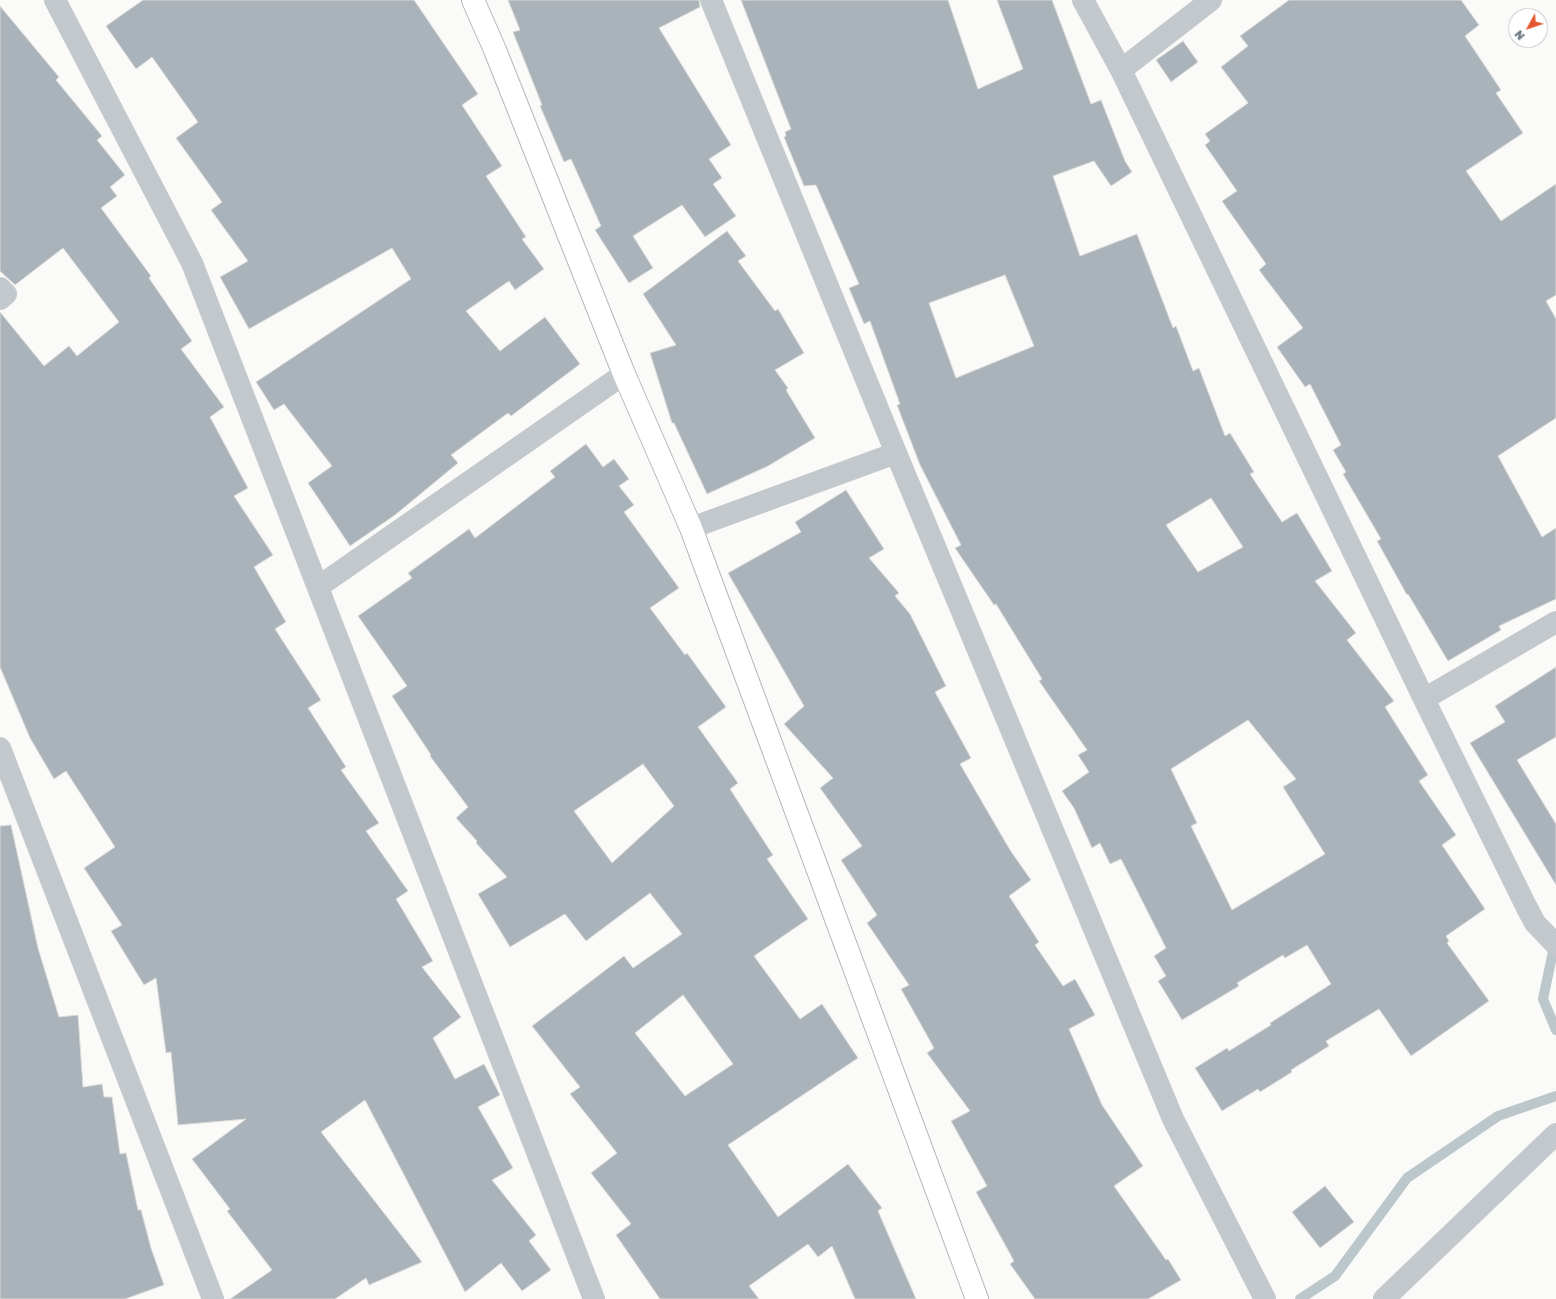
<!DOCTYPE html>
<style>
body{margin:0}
#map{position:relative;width:1556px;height:1299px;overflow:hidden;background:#fafaf8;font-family:"Golos Text",sans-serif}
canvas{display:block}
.north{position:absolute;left:1508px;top:8px;width:40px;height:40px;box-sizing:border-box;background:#fff;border:1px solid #c1c8cd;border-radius:50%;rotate:230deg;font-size:11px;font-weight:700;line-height:16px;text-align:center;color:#657683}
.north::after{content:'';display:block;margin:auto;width:14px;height:18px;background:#e4572e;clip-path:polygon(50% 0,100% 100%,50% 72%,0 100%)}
</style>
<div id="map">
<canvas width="1556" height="1299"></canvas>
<div class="north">N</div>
</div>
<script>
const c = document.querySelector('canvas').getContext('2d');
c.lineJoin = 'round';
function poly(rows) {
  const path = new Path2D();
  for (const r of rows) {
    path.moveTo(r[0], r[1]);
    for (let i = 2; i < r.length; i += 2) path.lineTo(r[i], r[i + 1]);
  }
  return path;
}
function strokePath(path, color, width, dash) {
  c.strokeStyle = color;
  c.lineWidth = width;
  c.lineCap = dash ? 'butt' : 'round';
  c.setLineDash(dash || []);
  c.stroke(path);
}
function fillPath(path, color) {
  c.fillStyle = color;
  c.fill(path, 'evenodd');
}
strokePath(poly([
 [1555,942,1543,999,1556,1030],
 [1300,1299,1335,1276,1407,1178,1498,1116,1556,1096]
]), '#bbc7cb', 10);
const building = poly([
 [143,0,414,0,478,94,462,105,502,166,486,176,526,237,522,239,544,269,515,290,509,281,466,311,500,351,545,317,580,364,511,416,508,413,451,455,458,463,395,515,350,546,308,483,332,466,284,404,274,410,256,382,411,279,392,248,249,329,220,277,248,261,211,210,222,202,176,138,198,122,152,57,136,69,106,26,143,0],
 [508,0,699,0,700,7,659,28,731,145,709,159,722,178,713,184,736,216,705,237,682,205,633,236,653,268,629,283,595,230,601,226,571,159,564,162,540,106,542,105,513,32,520,30,508,0],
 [741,0,948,0,978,89,1023,69,997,0,1052,0,1091,104,1101,100,1125,161,1132,172,1111,186,1094,161,1053,176,1080,256,1137,234,1173,328,1176,326,1193,371,1199,368,1225,436,1230,433,1254,472,1250,474,1282,522,1297,513,1332,571,1315,581,1356,633,1347,640,1394,701,1385,707,1428,775,1419,781,1456,835,1442,845,1485,909,1446,936,1449,941,1447,943,1489,1001,1411,1056,1379,1009,1326,1041,1329,1046,1291,1070,1292,1072,1260,1092,1258,1089,1222,1111,1195,1068,1227,1048,1229,1051,1271,1025,1270,1023,1331,984,1307,945,1285,958,1283,955,1237,983,1239,986,1182,1020,1158,981,1166,976,1154,956,1166,948,1121,859,1110,864,1100,843,1092,848,1074,808,1062,791,1089,772,1078,755,1087,750,1039,681,1042,679,996,604,994,605,955,548,961,545,920,465,897,405,900,404,870,321,864,324,849,288,859,284,816,185,804,186,784,137,786,136,785,132,791,129,741,0],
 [1005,275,1034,346,956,378,929,303,1005,275],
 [1211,498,1243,547,1198,572,1166,525,1211,498],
 [1248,720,1296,779,1283,787,1325,854,1232,910,1191,826,1197,823,1171,769,1248,720],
 [1289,0,1461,0,1479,25,1465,36,1501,90,1496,93,1523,133,1466,171,1501,221,1556,184,1556,295,1546,301,1556,319,1556,418,1498,456,1542,537,1556,528,1556,599,1499,626,1501,630,1448,661,1408,594,1407,595,1377,541,1381,539,1343,474,1346,472,1333,450,1341,445,1310,384,1305,387,1277,347,1303,328,1259,270,1266,264,1222,201,1237,191,1205,145,1210,141,1205,134,1248,103,1221,67,1248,46,1240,36,1289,0],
 [0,6,59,77,56,80,102,136,97,140,125,175,110,187,117,196,101,208,151,276,149,278,192,341,181,349,224,407,210,417,248,488,234,496,273,555,254,567,286,622,275,629,321,700,308,708,346,767,341,770,379,823,366,831,408,891,396,899,433,961,422,967,461,1017,433,1038,455,1079,484,1064,500,1095,478,1107,513,1168,492,1180,536,1235,529,1241,551,1270,522,1291,501,1263,465,1292,365,1100,321,1132,422,1262,369,1285,366,1278,335,1299,230,1299,272,1270,227,1211,230,1209,192,1159,246,1119,178,1125,171,1052,166,1053,156,978,144,985,111,931,122,925,84,868,115,847,66,771,54,779,30,738,0,667,0,312,44,366,69,346,77,356,119,322,63,248,15,285,0,271,0,6],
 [1183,41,1198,62,1171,82,1156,60,1183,41],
 [727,231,746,256,738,261,775,311,778,309,804,353,775,370,788,388,786,390,815,438,768,466,707,494,674,423,672,423,650,353,676,345,643,294,727,231],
 [586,444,603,467,614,459,629,479,619,486,634,505,624,512,679,588,650,608,685,655,687,653,726,707,698,727,738,783,730,789,773,855,767,859,808,919,754,956,800,1019,822,1004,858,1058,728,1145,778,1217,848,1164,882,1208,878,1211,916,1299,855,1299,832,1246,818,1257,808,1244,749,1286,759,1299,660,1299,616,1235,631,1224,591,1173,617,1153,570,1094,580,1087,532,1026,624,956,633,968,682,934,650,893,586,941,565,914,510,947,478,894,507,877,476,843,477,841,456,818,468,807,430,756,431,755,392,696,407,686,358,616,412,578,408,573,469,529,475,538,555,477,550,471,586,444],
 [643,764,674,806,612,863,574,811,643,764],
 [683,995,733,1064,685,1096,635,1033,683,995],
 [846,490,884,549,869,558,899,593,895,596,910,614,946,686,935,692,971,758,960,764,1010,850,1031,880,1009,896,1039,942,1035,945,1063,986,1075,979,1095,1015,1069,1029,1102,1105,1143,1166,1114,1186,1166,1260,1168,1259,1181,1280,1148,1299,1035,1299,1010,1264,1014,1261,976,1192,987,1186,951,1121,970,1111,927,1053,934,1048,901,989,909,985,867,923,877,915,841,860,862,846,820,788,833,778,784,724,804,706,728,573,801,532,795,522,846,490],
 [1556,667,1556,737,1517,760,1556,824,1556,885,1470,743,1505,722,1495,706,1556,667],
 [11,825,38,948,59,1017,78,1015,83,1087,102,1084,104,1097,112,1097,120,1154,126,1153,138,1210,141,1210,151,1248,164,1285,125,1299,0,1299,0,826,11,825],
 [1325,1186,1354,1222,1320,1248,1292,1212,1325,1186]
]);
fillPath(building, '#aab3b9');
strokePath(building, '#dcdcda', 1);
const secondary = poly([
 [473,0,495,50,624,374,691,528,977,1299]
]);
strokePath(secondary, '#b3babf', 24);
strokePath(poly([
 [55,0,192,263,594,1299],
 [711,0,896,453,1173,1119,1265,1299],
 [1083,0,1121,70,1424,699,1526,906,1535,923,1556,945],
 [1121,70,1211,0],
 [0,288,6,294,0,299],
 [691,528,896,453],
 [318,587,624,374],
 [1424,699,1556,622],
 [0,748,213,1299],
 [1384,1299,1556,1134]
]), '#c3c8cc', 22);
strokePath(secondary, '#fff', 22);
</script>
